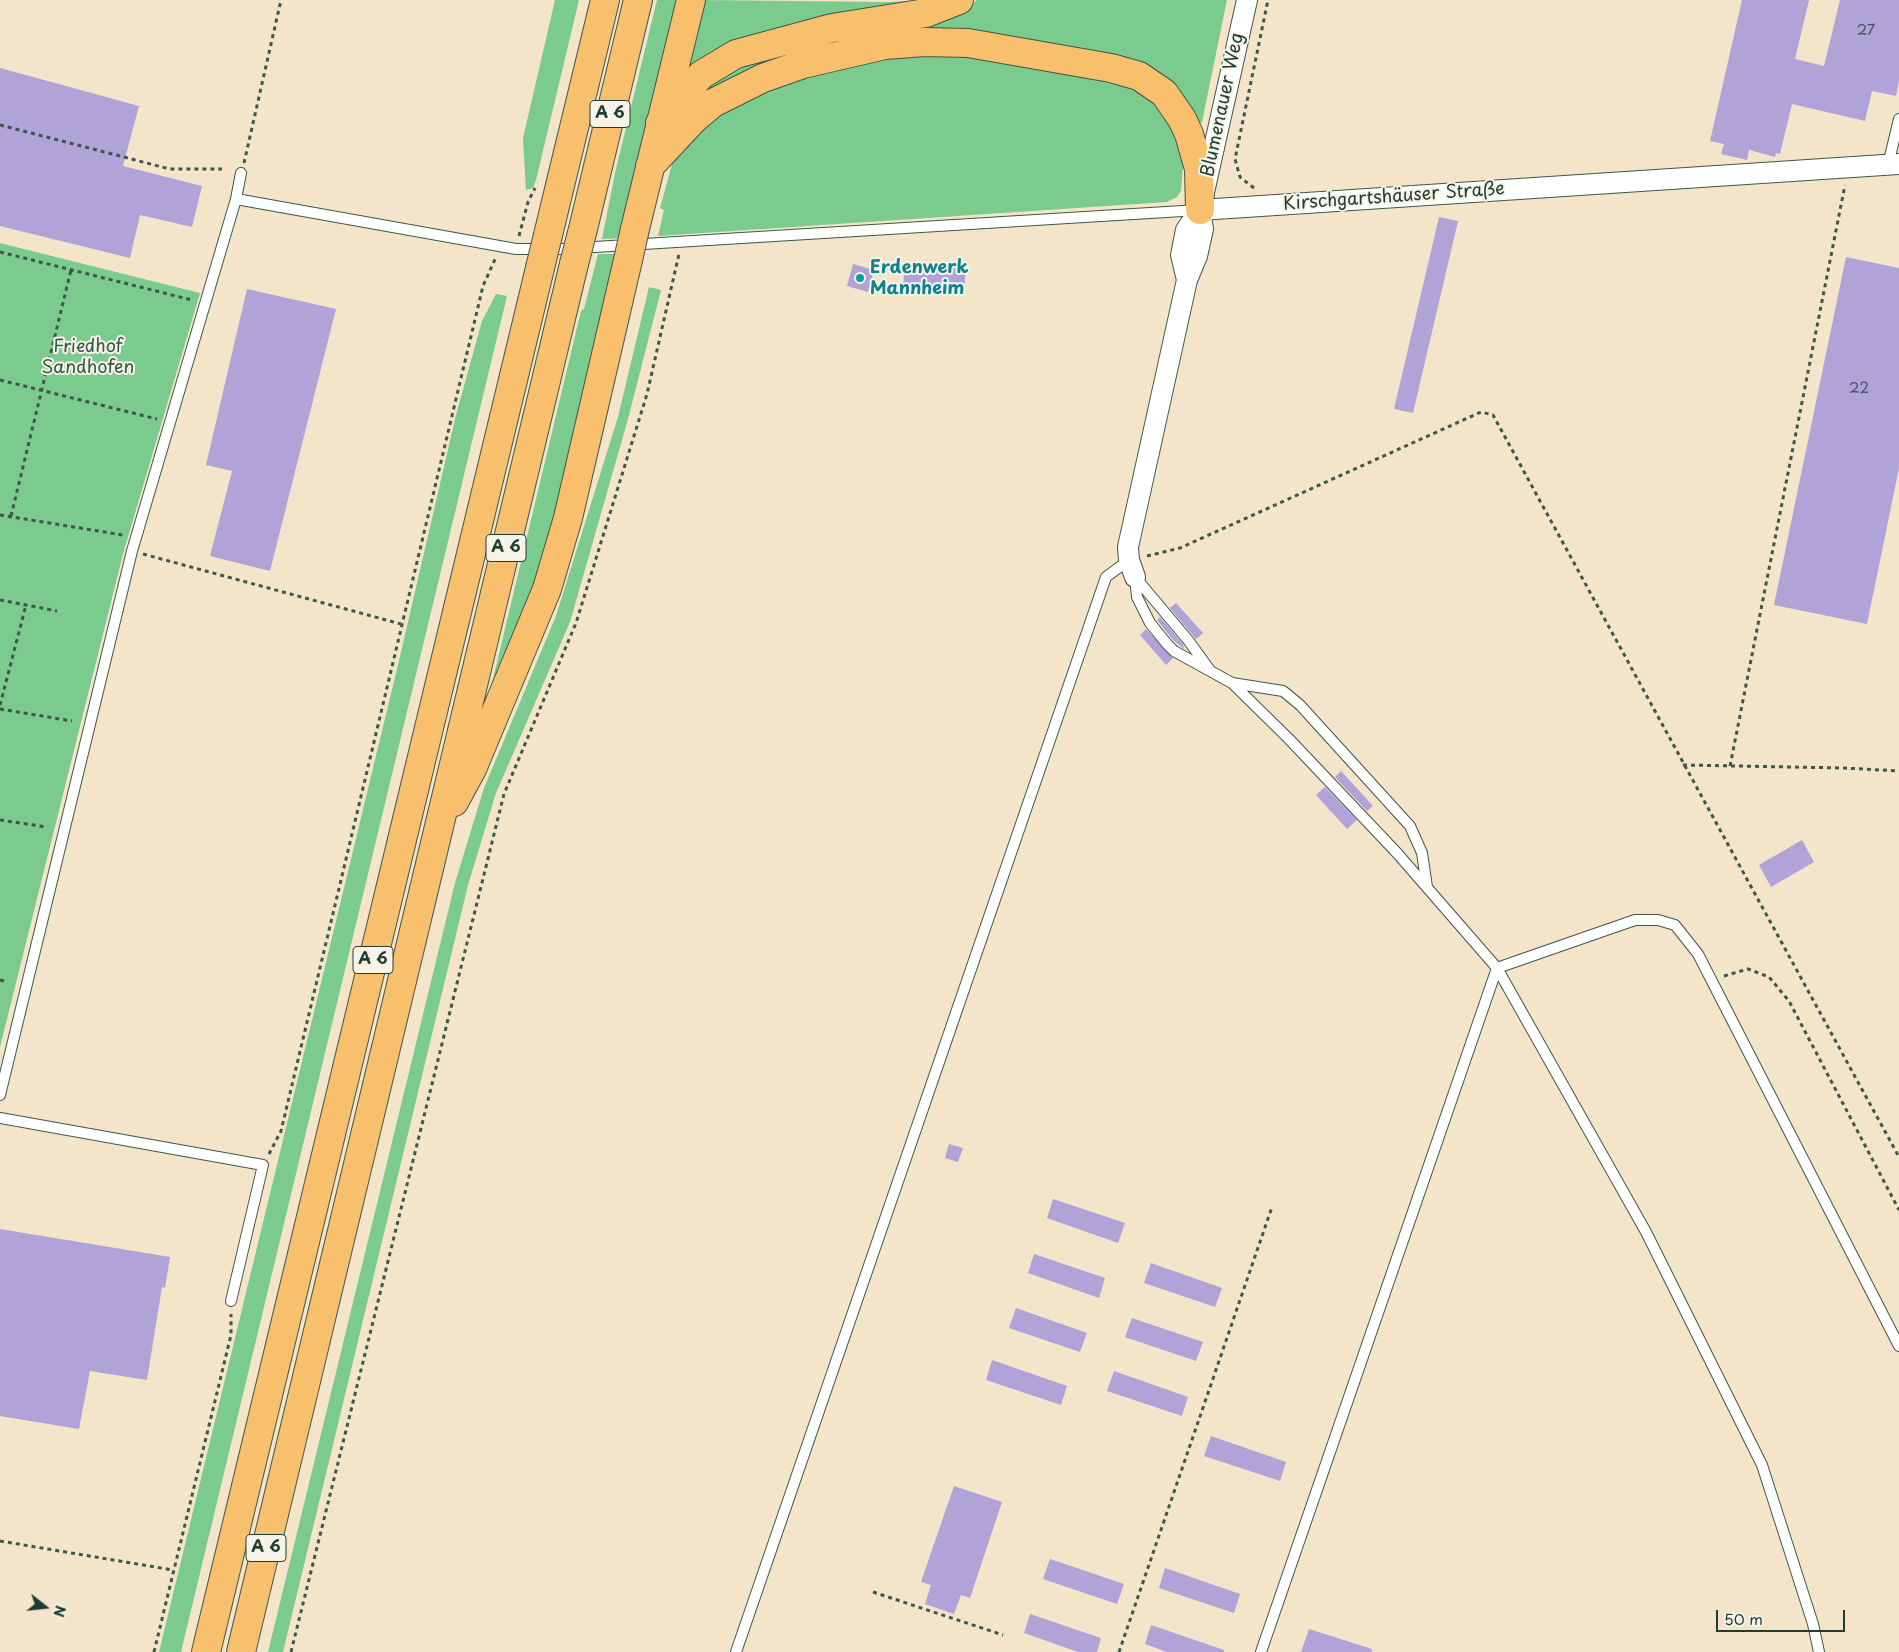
<!DOCTYPE html>
<meta charset="utf-8">
<style>
body{margin:0}
#map{position:relative;width:1899px;height:1652px;overflow:hidden;background:#f3e4ca;font-family:"Playpen Sans",sans-serif}
canvas{display:block}
.north{position:absolute;left:20px;top:1582px;width:50px;height:50px;-webkit-text-stroke:4px #f7f3e8;paint-order:stroke;rotate:106deg;font-size:14px;font-weight:700;line-height:20px;text-align:center;color:#1f3d34}
.north::after{content:'';display:block;margin:auto;width:18px;height:22px;background:#1f3d34;clip-path:polygon(50% 0,100% 100%,50% 72%,0 100%)}
.scale{position:absolute;left:1716px;top:1610px;width:129px;height:22px;box-sizing:border-box;border:2px solid #1f3d34;border-top:0;padding-left:6px;font-size:15px;line-height:18px;white-space:nowrap;color:#1f3d34;-webkit-text-stroke:4px #f7f3e8;paint-order:stroke}
</style>
<div id="map">
<canvas width="1899" height="1652"></canvas>
<div class="north">N</div>
<div class="scale">50 m</div>
</div>
<script>
const c = document.querySelector('canvas').getContext('2d');
c.lineJoin = 'round';
function fillPath(path, color) {
  c.fillStyle = color;
  c.fill(path, 'evenodd');
}
function poly(rows) {
  const path = new Path2D();
  for (const r of rows) {
    path.moveTo(r[0], r[1]);
    for (let i = 2; i < r.length; i += 2) path.lineTo(r[i], r[i + 1]);
  }
  return path;
}
function strokePath(path, color, width, dash) {
  c.strokeStyle = color;
  c.lineWidth = width;
  c.lineCap = dash ? 'butt' : 'round';
  c.setLineDash(dash || []);
  c.stroke(path);
}
function label(font, color, halo, rows, align = 'center') {
  c.font = font + ' "Playpen Sans",sans-serif';
  c.lineWidth = 4;
  c.setLineDash([]);
  c.textBaseline = 'middle';
  c.strokeStyle = halo;
  c.fillStyle = color;
  for (const [text, x, y, turn = 0] of rows) {
    c.save();
    c.translate(x, y);
    c.rotate((+turn || 0) * Math.PI / 180);
    c.textAlign = isNaN(turn) ? turn : align;
    if (halo) c.strokeText(text, 0, 0);
    c.fillText(text, 0, 0);
    c.restore();
  }
}
fillPath(poly([
 [555,0,579,0,536,180,533,188,526,190,523,138],
 [657,0,684,0,621,238,602,239,615,173],
 [701,0,886,2,935,0,733,44,706,55,683,74],
 [977,0,1227,0,1202,122,1197,125,1175,95,958,35,702,100,697,93,741,60,967,8],
 [915,49,1120,78,1160,101,1184,153,1181,191,1177,197,1167,202,658,236,664,210,660,208,674,157,683,143,743,93],
 [0,243,200,293,123,554,0,1047],
 [598,254,616,254,557,527,495,685,492,683,581,311,584,309],
 [649,287,661,290,628,419,570,622,496,793,468,885,283,1652,268,1652,455,883,484,788,556,616,618,417],
 [496,294,507,296,181,1652,159,1652,398,665,456,415,482,321]
]), '#7acb8d');
fillPath(poly([
 [1742,0,1809,0,1795,59,1824,66,1840,0,1899,0,1899,81,1896,96,1872,91,1865,121,1792,104,1780,154,1776,153,1775,157,1749,150,1747,160,1721,154,1724,144,1710,141],
 [0,68,139,106,123,166,202,186,192,227,140,215,130,258,0,226],
 [1439,217,1458,221,1413,413,1394,409],
 [1846,257,1899,268,1899,468,1867,624,1774,605],
 [905,263,966,266,964,291,903,287],
 [853,264,874,270,868,292,847,286],
 [247,289,336,309,270,571,210,556,232,471,206,465],
 [1176,603,1203,633,1196,639,1170,608],
 [1160,617,1183,644,1184,649,1172,639,1157,620],
 [1146,629,1173,658,1166,665,1140,635],
 [1341,771,1373,806,1367,811,1335,777],
 [1325,787,1357,820,1347,829,1316,795],
 [1802,840,1814,862,1771,887,1759,865],
 [949,1144,963,1148,958,1162,945,1158],
 [1053,1199,1125,1223,1118,1243,1047,1218],
 [0,1229,170,1257,165,1288,162,1287,147,1380,90,1371,79,1429,0,1416],
 [1034,1254,1105,1278,1099,1298,1028,1273],
 [1151,1263,1222,1288,1215,1307,1144,1283],
 [1016,1308,1087,1333,1080,1352,1009,1328],
 [1132,1318,1203,1342,1196,1361,1125,1337],
 [992,1360,1067,1386,1061,1405,986,1380],
 [1114,1371,1188,1397,1182,1416,1107,1391],
 [1211,1436,1286,1462,1280,1481,1204,1456],
 [954,1486,1002,1502,970,1598,961,1595,954,1614,925,1604,931,1585,921,1582],
 [1050,1559,1124,1584,1117,1604,1043,1579],
 [1165,1568,1240,1594,1234,1613,1159,1588],
 [1030,1614,1101,1638,1097,1652,1078,1652,1024,1633],
 [1151,1625,1224,1650,1224,1652,1167,1652,1145,1644],
 [1309,1629,1372,1649,1372,1652,1301,1652]
]), '#afa3d8');
const service = poly([
 [1888,165,1899,119],
 [236,199,516,249,562,249,1199,210],
 [1135,577,1137,597,1150,623,1167,644,1174,651,1232,683,1289,739,1397,853,1497,968,1646,1232,1762,1465,1813,1624,1819,1652],
 [1135,577,1188,640,1209,669],
 [1232,683,1283,691,1300,705,1410,826,1422,853,1427,887],
 [0,1095,132,551,236,199,241,173],
 [0,1118,263,1165,231,1301],
 [736,1652,1106,577,1129,560],
 [1261,1652,1497,968,1635,920,1658,920,1675,925,1698,954,1899,1346]
]);
const minor = poly([
 [1200,210,1899,164],
 [1187,280,1181,255,1186,230,1200,210],
 [1135,577,1129,560,1128,547,1187,280,1197,256,1203,229,1200,210,1247,0]
]);
const motorway = poly([
 [660,123,701,75,736,54,832,28,926,13,959,0],
 [650,166,694,119,713,103,763,78,803,64,885,45,924,42,968,43,1111,68,1139,76,1164,93,1182,119,1189,134,1199,169,1200,210],
 [583,229,638,0],
 [635,229,691,0],
 [548,235,605,0],
 [454,802,472,769,547,589,568,518,628,260],
 [206,1652,540,268],
 [241,1652,574,264]
]);
strokePath(service, '#3f564a', 12);
strokePath(minor, '#3f564a', 22);
strokePath(motorway, '#3f564a', 30);
strokePath(poly([
 [0,125,170,169,222,169],
 [244,163,281,0],
 [1254,188,1240,177,1235,159,1268,0],
 [519,236,528,202,535,188],
 [0,252,192,300,191,301],
 [0,380,157,419],
 [0,515,123,535],
 [11,516,71,270],
 [143,554,401,624],
 [1147,556,1180,548,1481,412,1493,415,1899,1157],
 [0,600,57,611],
 [0,705,26,605],
 [0,709,72,721],
 [1683,765,1844,768,1899,771],
 [1730,766,1845,185],
 [0,820,47,827],
 [1724,976,1748,969,1769,977,1789,1001,1899,1210],
 [0,980,4,981],
 [269,1154,281,1131,483,286,496,257],
 [0,1541,173,1570],
 [873,1592,1003,1635],
 [154,1652,231,1335,231,1314],
 [291,1652,504,794,576,623,647,394,679,254],
 [1119,1652,1272,1207]
]), '#3f564a', 3, [4, 4]);
strokePath(service, '#fff', 10);
strokePath(minor, '#fff', 20);
strokePath(motorway, '#f8bf6c', 28);
const motorwayBridge = poly([
 [628,260,635,229],
 [574,264,583,229],
 [540,268,548,235]
]);
strokePath(motorwayBridge, '#3f564a', 30, []);
strokePath(motorwayBridge, '#f8bf6c', 28);
for (const [x, y, r, color] of [
 [860,278,5,"#0f9aa8"]
]) {
  const dot = new Path2D();
  dot.arc(x, y, r, 0, 2 * Math.PI);
  c.fillStyle = color;
  c.fill(dot);
  strokePath(dot, '#f7f3e8', 2);
}
label('15px', '#43565d', null, [
 ["27",1866,31],
 ["22",1859,389]
]);
for (const [x, y, w] of [
 [610,114,40],
 [506,548,40],
 [373,960,40],
 [266,1548,40]
]) {
  const box = new Path2D();
  box.roundRect(x - w / 2, y - 13.5, w, 27, 4);
  c.fillStyle = '#f7f3e8';
  c.fill(box);
  strokePath(box, '#1f3d34', 1);
}
label('bold 16px', '#1f3d34', null, [
 ["A 6",610,114],
 ["A 6",506,548],
 ["A 6",373,960],
 ["A 6",266,1548]
]);
label('18px', '#1f3d34', '#f7f3e8', [
 ["Blumenauer Weg",1223,105,-78],
 ["Kirschgartshäuser Straße",1394,197,-4]
]);
label('bold 18px', '#0d838f', '#f7f3e8', [
 ["Erdenwerk",870,268],
 ["Mannheim",870,289]
], 'left');
label('18px', '#315946', '#f7f3e8', [
 ["Friedhof",88,347],
 ["Sandhofen",88,368]
]);
</script>
